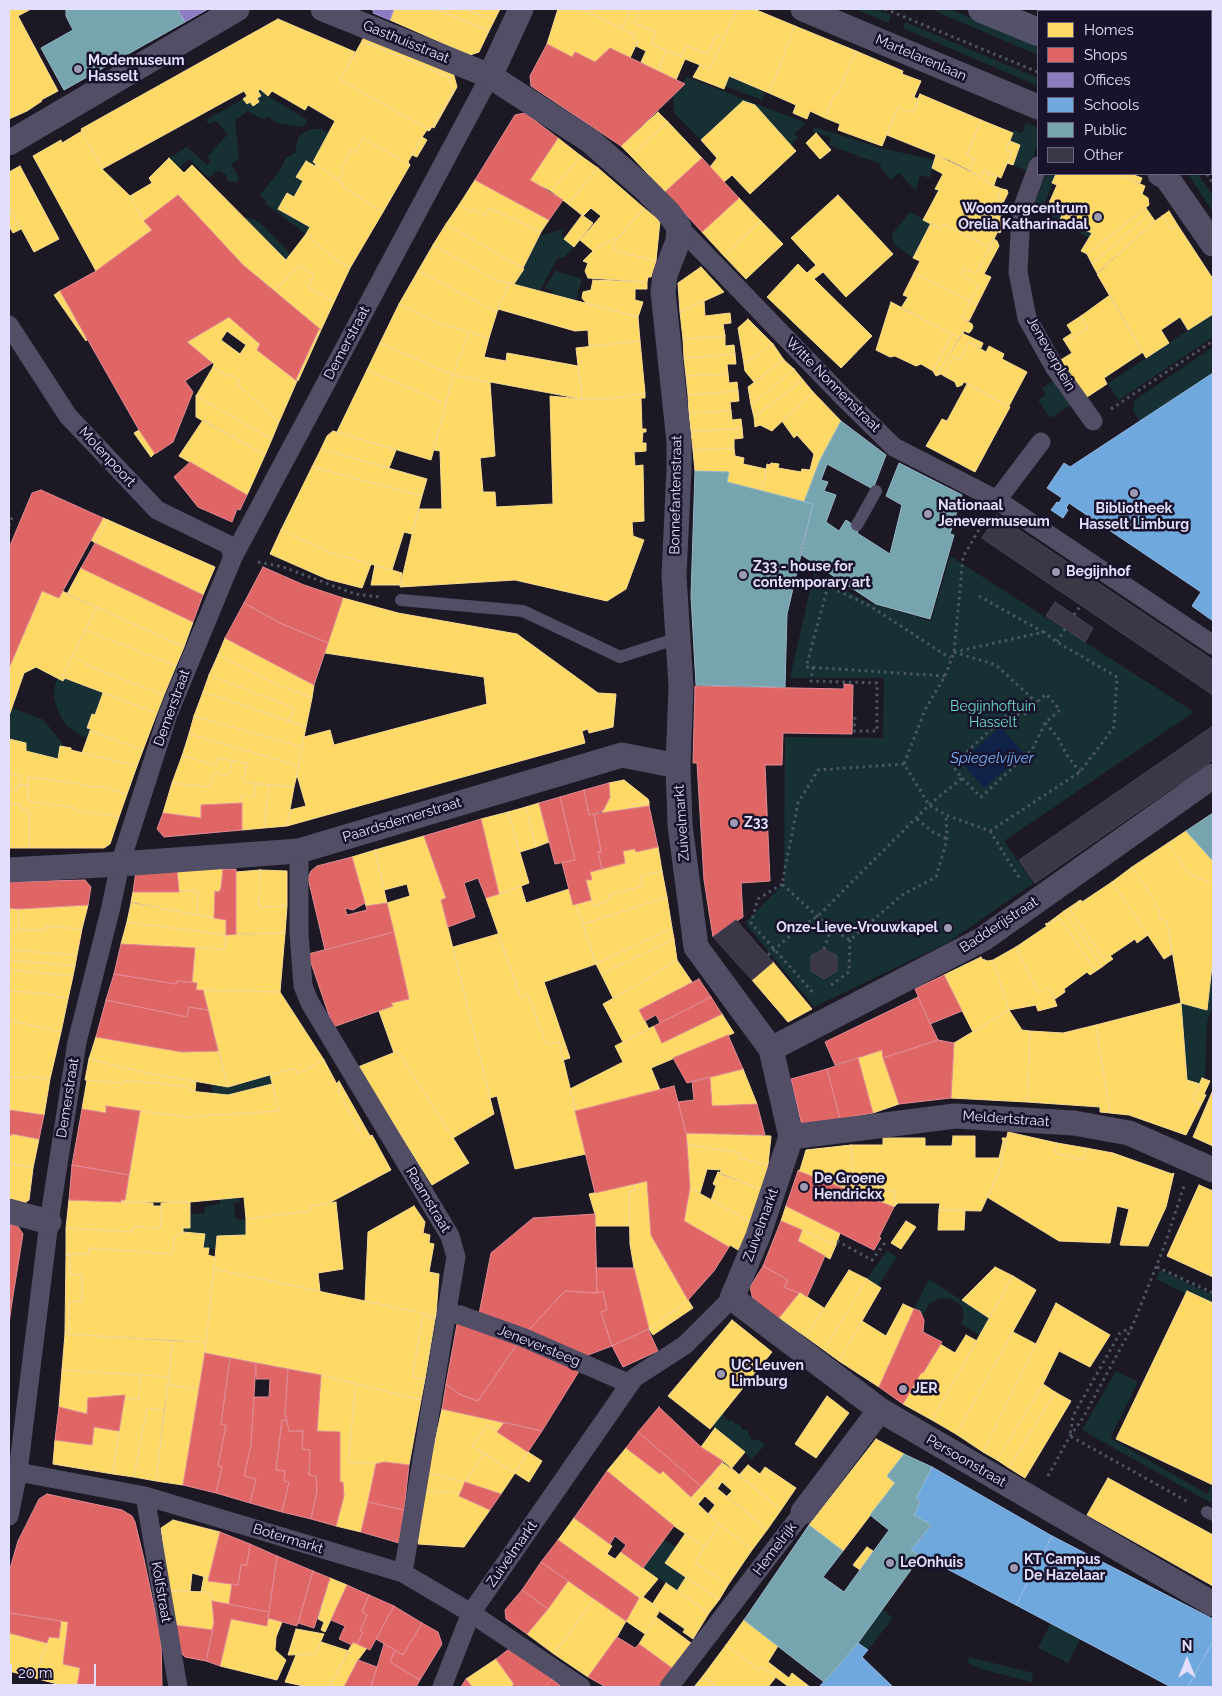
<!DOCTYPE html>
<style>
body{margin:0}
#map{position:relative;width:1222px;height:1696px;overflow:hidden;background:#1c1925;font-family:Raleway,sans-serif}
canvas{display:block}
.frame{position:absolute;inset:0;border:10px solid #e3defe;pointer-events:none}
.legend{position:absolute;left:1037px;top:10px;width:175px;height:165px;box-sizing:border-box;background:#18132b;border:1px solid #69647f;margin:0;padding:6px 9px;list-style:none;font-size:15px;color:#e3defe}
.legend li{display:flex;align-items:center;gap:10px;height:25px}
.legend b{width:25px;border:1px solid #69647f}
.north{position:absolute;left:1162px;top:1636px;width:50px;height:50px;-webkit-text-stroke:4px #18132b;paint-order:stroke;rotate:0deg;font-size:14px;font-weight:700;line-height:20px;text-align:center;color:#e3defe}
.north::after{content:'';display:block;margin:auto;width:18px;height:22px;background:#e3defe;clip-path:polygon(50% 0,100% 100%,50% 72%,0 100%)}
.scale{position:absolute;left:10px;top:1664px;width:86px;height:22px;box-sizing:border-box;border:2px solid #e3defe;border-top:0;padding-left:6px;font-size:15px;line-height:18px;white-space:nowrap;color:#e3defe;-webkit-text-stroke:4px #18132b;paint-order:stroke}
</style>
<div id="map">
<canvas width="1222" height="1696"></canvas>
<div class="frame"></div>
<ul class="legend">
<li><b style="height:14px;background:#ffd966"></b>Homes</li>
<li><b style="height:14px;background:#e06666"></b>Shops</li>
<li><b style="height:14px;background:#8e7cc3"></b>Offices</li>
<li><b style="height:14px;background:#6fa8dc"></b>Schools</li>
<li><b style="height:14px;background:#76a5af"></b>Public</li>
<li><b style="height:14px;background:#3b3746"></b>Other</li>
</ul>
<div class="north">N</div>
<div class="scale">20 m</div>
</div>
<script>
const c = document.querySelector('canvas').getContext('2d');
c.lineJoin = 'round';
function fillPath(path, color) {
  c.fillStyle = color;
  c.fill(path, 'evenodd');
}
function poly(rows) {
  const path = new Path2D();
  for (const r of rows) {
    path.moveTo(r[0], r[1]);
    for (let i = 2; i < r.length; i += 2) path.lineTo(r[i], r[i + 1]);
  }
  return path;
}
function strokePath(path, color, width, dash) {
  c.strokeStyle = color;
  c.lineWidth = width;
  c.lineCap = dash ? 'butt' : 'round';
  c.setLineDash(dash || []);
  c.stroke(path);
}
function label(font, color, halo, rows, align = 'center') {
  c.font = font + ' Raleway,sans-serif';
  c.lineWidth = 5;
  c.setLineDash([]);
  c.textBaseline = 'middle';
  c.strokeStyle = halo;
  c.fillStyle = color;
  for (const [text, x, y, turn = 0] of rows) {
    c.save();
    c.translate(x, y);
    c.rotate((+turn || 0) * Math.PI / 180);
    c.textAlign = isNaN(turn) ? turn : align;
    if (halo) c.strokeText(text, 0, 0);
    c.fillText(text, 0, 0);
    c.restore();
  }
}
fillPath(poly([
 [855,9,876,9,891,15,889,23],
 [930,9,950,9,1038,46,1038,55],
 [905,22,1038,78,1038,86,903,28],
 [729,76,765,92,762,100,725,86],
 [687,77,806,123,794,134,798,138,791,145,755,105,743,101,701,140,674,113,673,96,685,85,682,83],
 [260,89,268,96,306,119,307,121,304,126,299,127,277,123,268,117,262,119,248,111,235,120,239,159,231,164,239,178,237,182,228,182,226,175,220,171,215,172,212,176,208,177,189,159,179,168,169,158,187,147,207,165,211,161,207,157,228,134,216,121,209,124,206,120,243,99,246,104,250,102,253,106,259,102,257,98,261,96,258,91],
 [1026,123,1038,128,1038,144,1027,171,1013,165,1020,146,1010,141,1014,130,1022,133],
 [814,127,881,148,935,160,930,178,920,175,916,191,899,173,891,180,880,167,882,164,858,156,829,145,831,138,812,131],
 [312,129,320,129,329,133,313,161,316,164,315,166,306,161,297,177,303,181,294,197,279,209,310,227,306,234,265,203,265,200,260,195,279,172,286,158,295,153,298,138,305,132],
 [1046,174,1056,174,1042,211,1033,206],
 [1188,174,1198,174,1213,196,1213,212],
 [1055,211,1063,214,1080,228,1092,233,1089,238,1052,217],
 [910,212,931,223,913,258,894,244,892,234],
 [244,218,251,218,259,222,291,254,286,260],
 [564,229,561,234,565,237,564,239,574,247,563,258,558,257,540,291,514,284,524,269,523,268,539,236],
 [555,271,582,279,576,300,552,294,553,291,545,288],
 [1213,314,1213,337,1119,400,1107,384],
 [1213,347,1213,373,1140,421,1133,411,1135,400],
 [1056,379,1073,404,1050,418,1038,400,1046,395,1042,388],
 [950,556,1194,712,1004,841,1034,883,947,943,814,1007,745,923,784,883,785,737,883,738,884,678,790,678,814,573,870,603,931,621],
 [58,678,65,678,103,693,95,715,91,714,87,727,91,729,87,738,78,734,68,727,61,717,57,708,54,696,55,685],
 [11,708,42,719,47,724,64,746,60,746,58,759,26,751,26,743,9,739,9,716],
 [1213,957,1213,1006,1207,1022,1205,1079,1202,1078,1200,1084,1187,1080,1181,1003,1207,1009],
 [270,1075,272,1084,228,1095,212,1094,212,1084,228,1087],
 [239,1198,240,1202,234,1203,235,1217,240,1220,246,1219,246,1235,217,1236,215,1249,203,1248,204,1234,183,1232,183,1228,190,1228,190,1214,204,1214,205,1206,220,1204,220,1199],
 [887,1250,897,1257,878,1286,867,1279],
 [1160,1270,1213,1295,1213,1308,1156,1279],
 [929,1279,989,1318,980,1335,961,1324,964,1317,962,1306,951,1299,940,1298,929,1304,922,1316,919,1311,914,1309],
 [1116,1371,1138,1382,1110,1438,1207,1494,1213,1482,1213,1504,1082,1430],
 [724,1411,724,1416,726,1419,729,1421,733,1420,734,1423,740,1425,742,1430,747,1430,752,1441,757,1439,764,1443,764,1446,752,1459,713,1426],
 [664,1539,676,1547,686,1577,677,1591,643,1567],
 [882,1609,893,1618,868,1650,858,1643],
 [1051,1623,1080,1639,1068,1663,1038,1648],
 [969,1657,1033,1673,1032,1682,981,1669,968,1663]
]), '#173033');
fillPath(poly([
 [1000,727,1024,753,984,788,961,762]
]), '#112249');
const homes = poly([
 [9,9,31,9,18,16,58,91,41,100,42,101,27,111,9,119,9,9],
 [394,9,436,9,489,31,479,52,470,55,390,20,394,9],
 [436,9,465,9,494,21,489,31,436,9],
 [465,9,500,9,494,21,465,9],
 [558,9,581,9,635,35,633,38,638,41,630,58,610,48,595,62,575,52,572,57,547,44,558,9],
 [581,9,631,9,622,29,581,9],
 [631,9,640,9,634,23,656,32,651,44,666,50,658,71,641,62,646,51,636,46,638,41,633,38,635,35,622,29,631,9],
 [640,9,737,9,724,38,716,35,707,54,686,45,681,57,651,44,656,32,634,23,640,9],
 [737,9,754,9,795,26,769,93,729,76,724,89,693,77,700,65,710,69,737,9],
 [1100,9,1131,9,1130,11,1106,11,1100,9],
 [1213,12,1213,22,1211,27,1211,16,1213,12],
 [278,19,355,52,340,80,430,130,429,131,427,130,422,137,408,162,410,165,363,138,355,153,351,150,341,168,344,171,339,180,313,162,335,121,308,105,305,110,272,91,268,96,260,89,258,91,261,96,257,98,259,102,253,106,250,102,247,104,243,99,247,96,244,91,102,169,81,129,278,19],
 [795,26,856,51,837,96,834,95,825,118,810,111,807,119,793,113,796,105,769,93,795,26],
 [365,35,453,72,457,87,434,128,432,127,453,91,449,77,362,41,365,35],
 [716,35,724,38,710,69,685,59,676,80,658,71,666,50,681,57,686,45,707,54,716,35],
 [362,41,449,77,453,91,430,130,340,80,362,41],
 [856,51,903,71,902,74,921,81,914,97,918,99,920,94,913,113,898,107,882,146,838,130,840,124,825,118,834,95,837,96,856,51],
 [920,94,981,120,967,155,974,158,969,170,949,160,887,135,898,107,913,113,920,94],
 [743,101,755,105,796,151,750,194,732,175,724,182,710,167,717,158,701,140,743,101],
 [658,112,668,122,631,156,621,146,658,112],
 [981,120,1013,133,1006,150,1012,152,1001,178,984,170,981,177,969,170,974,158,967,155,981,120],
 [668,122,702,158,665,192,631,156,668,122],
 [82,131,102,169,130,196,144,221,152,230,96,271,33,156,61,140,62,143,82,131],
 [816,133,831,150,820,159,806,143,816,133],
 [422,137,427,140,417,157,412,155,422,137],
 [363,138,410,165,383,212,343,187,344,184,339,180,344,171,341,168,351,150,355,153,363,138],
 [558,138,581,156,551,191,530,180,558,138],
 [1010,141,1020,145,1013,165,1007,163,1012,152,1006,150,1010,141],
 [936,155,981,177,984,170,989,173,985,182,1002,189,997,198,1004,201,995,220,983,214,979,221,998,231,990,247,943,224,941,229,923,220,939,190,935,189,943,174,932,168,936,155],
 [581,156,598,168,568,204,551,191,581,156],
 [169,158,184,173,192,165,286,260,306,234,333,258,350,268,334,302,308,287,314,275,299,265,275,291,243,265,178,195,144,221,130,196,152,183,149,178,169,158],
 [306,161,315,166,316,164,344,184,343,187,383,212,350,268,333,258,306,234,310,227,278,209,287,193,294,197,303,181,296,177,306,161],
 [20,166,59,239,34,252,9,206,9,172,20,166],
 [598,168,644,208,617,240,614,238,593,251,580,240,601,216,591,208,583,216,568,204,598,168],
 [989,173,997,176,994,185,985,182,989,173],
 [1056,174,1122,174,1121,176,1145,186,1142,194,1148,198,1149,205,1087,254,1081,251,1092,233,1060,220,1065,208,1050,201,1057,185,1052,183,1056,174],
 [1122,174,1131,174,1142,178,1140,183,1121,176,1122,174],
 [475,180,549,220,541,232,489,208,485,216,474,209,472,212,459,205,475,180],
 [1002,189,1007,190,1008,193,1004,201,997,198,1002,189],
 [838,195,893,254,846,297,823,272,814,279,872,336,841,368,767,297,798,264,807,273,816,265,791,238,838,195],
 [739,198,761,221,724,256,702,232,739,198],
 [1050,201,1065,208,1063,214,1048,207,1050,201],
 [459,205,472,212,474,209,485,216,489,208,541,232,523,268,446,224,459,205],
 [9,206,21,229,13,233,9,226,9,206],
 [644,208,660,221,656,261,616,251,613,244,644,208],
 [1146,208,1150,214,1092,264,1087,254,1146,208],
 [1169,211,1177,224,1171,229,1162,216,1169,211],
 [983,214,995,220,998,214,1008,219,1000,233,979,221,983,214],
 [1150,214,1155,221,1097,273,1092,264,1150,214],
 [582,215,593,223,574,247,564,239,582,215],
 [1162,216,1171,229,1177,224,1213,279,1213,314,1188,330,1180,317,1161,330,1169,343,1146,358,1097,274,1155,221,1162,216],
 [761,221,783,244,746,279,724,256,761,221],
 [931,223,941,229,943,224,990,247,976,274,964,268,961,275,979,285,970,301,914,273,920,261,913,258,931,223],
 [446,224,524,269,514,284,497,281,433,245,446,224],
 [614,238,617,240,613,244,616,251,656,261,651,277,648,277,647,282,588,278,585,271,588,263,583,261,593,251,614,238],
 [994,239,997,241,999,246,984,274,991,277,977,305,970,301,979,285,961,275,964,268,976,274,994,239],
 [433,245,497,281,509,283,497,312,418,271,433,245],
 [299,265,314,275,308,287,334,302,321,330,275,291,299,265],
 [701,267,724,292,680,312,678,283,701,267],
 [418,271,497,312,489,338,435,322,399,304,418,271],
 [914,273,970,301,962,318,972,324,973,327,971,331,969,333,964,331,960,338,901,308,908,297,903,295,914,273],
 [593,280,647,282,647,289,635,289,635,300,643,302,638,317,586,303,582,298,583,292,591,290,593,280],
 [509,283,638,317,640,341,589,346,588,330,575,331,498,309,509,283],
 [60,291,87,340,86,341,54,295,60,291],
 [1110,295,1143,352,1104,378,1107,384,1084,399,1059,361,1072,353,1065,342,1088,328,1081,316,1110,295],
 [704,301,705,316,730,313,731,323,723,324,725,336,683,339,680,312,704,301],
 [970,301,977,305,969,321,962,318,970,301],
 [891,302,952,334,933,371,921,364,916,366,895,356,890,357,876,350,891,302],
 [399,304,435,322,469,332,453,375,380,343,399,304],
 [1081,316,1088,328,1065,342,1063,339,1072,333,1067,325,1081,316],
 [229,317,260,344,257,350,297,381,279,422,237,384,239,380,231,374,229,377,213,367,214,364,187,342,229,317],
 [227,331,246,345,240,354,221,340,227,331],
 [748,319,773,344,744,364,738,328,748,319],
 [319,329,321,330,298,381,296,379,319,329],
 [469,332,489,338,484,357,506,361,507,353,578,366,582,399,453,375,469,332],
 [962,333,983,343,981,348,969,342,960,360,954,356,944,376,941,374,936,376,962,333],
 [952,334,960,338,936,376,933,371,952,334],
 [725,336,725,346,734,345,735,354,684,358,683,339,725,336],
 [640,341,645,393,606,399,582,399,576,348,640,341],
 [969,342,986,352,989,346,1004,354,1002,359,1027,372,1009,406,964,382,962,385,957,387,955,382,944,376,954,356,960,360,969,342],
 [380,343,453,375,446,404,367,370,380,343],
 [773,344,784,360,754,382,745,371,744,364,773,344],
 [735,354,736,364,727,364,728,374,686,376,684,358,735,354],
 [784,360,794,369,751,405,748,387,784,360],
 [213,367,229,377,231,374,239,380,237,384,279,422,272,439,196,396,213,367],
 [794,369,803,380,754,417,751,405,794,369],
 [367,370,446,404,431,460,337,432,367,370],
 [728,374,729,383,737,382,738,391,688,395,686,376,728,374],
 [453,375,490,382,495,456,480,458,483,492,495,492,496,507,553,504,550,396,582,399,606,399,645,393,645,398,641,398,642,429,646,429,646,432,643,432,642,443,646,443,646,451,634,452,635,466,643,465,644,521,632,522,633,536,644,540,626,589,607,601,515,580,400,587,418,509,442,509,440,451,434,450,453,375],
 [803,380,813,392,772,431,760,425,755,427,754,417,803,380],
 [967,384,1010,407,975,472,926,446,942,419,947,421,967,384],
 [738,391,739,401,730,402,731,411,689,413,688,395,738,391],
 [813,392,841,421,820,460,804,502,762,491,767,464,770,465,771,463,779,464,778,468,801,472,802,469,810,470,814,454,797,435,794,438,782,421,813,392],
 [196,396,272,439,265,455,196,417,196,396],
 [731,411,732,420,741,419,742,428,691,432,689,413,731,411],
 [203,420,265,455,247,495,179,456,203,420],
 [742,428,743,438,734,439,734,448,693,450,691,432,742,428],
 [139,430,155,453,151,457,134,433,139,430],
 [333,431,396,450,389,468,321,449,327,436,333,431],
 [734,448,735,456,744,458,743,464,766,469,762,491,727,482,729,472,695,471,693,450,734,448],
 [321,449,427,479,422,496,312,467,321,449],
 [312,467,422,496,412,534,404,532,392,570,331,553,281,530,312,467],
 [103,518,108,520,95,543,91,540,103,518],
 [108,520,215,567,203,595,95,543,108,520],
 [281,530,331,553,371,564,362,588,327,579,270,554,281,530],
 [375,565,402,573,400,585,371,585,375,565],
 [81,568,193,622,184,647,67,594,81,568],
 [42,591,59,598,62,591,97,607,62,677,65,678,63,681,36,667,24,673,9,716,9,668,42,591],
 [343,598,398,613,517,634,598,693,616,694,613,727,589,733,588,729,582,731,585,743,287,826,290,810,306,806,297,775,304,737,330,730,334,745,487,704,484,677,325,653,343,598],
 [97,607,184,647,176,666,85,630,97,607],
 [85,630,176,666,164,695,89,666,73,655,85,630],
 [225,638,314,685,312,698,276,684,218,655,225,638],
 [73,655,89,666,164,695,157,713,62,677,73,655],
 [218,655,276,684,312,698,306,727,289,721,294,708,209,675,218,655],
 [209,675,294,708,289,721,203,692,209,675],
 [203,692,306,727,302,747,194,716,203,692],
 [103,693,157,713,143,750,90,731,91,729,87,728,92,714,95,715,103,693],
 [194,716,302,747,299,766,189,734,194,716],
 [90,731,143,750,137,766,82,753,90,731],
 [189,734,299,766,294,787,243,782,247,763,218,758,217,765,182,756,189,734],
 [9,739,26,743,26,751,58,759,60,746,71,748,71,750,137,766,127,794,99,786,98,788,80,784,28,777,28,785,18,785,21,775,9,773,9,739],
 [182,756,217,765,218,758,233,761,228,776,214,772,210,787,172,783,182,756],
 [233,761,247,763,243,782,256,784,254,797,242,795,242,803,201,805,201,818,163,813,172,783,210,787,214,772,228,776,233,761],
 [9,773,21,775,17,790,9,790,9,773],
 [28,777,80,784,98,788,99,786,127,794,119,817,75,810,75,808,28,801,28,777],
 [624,780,648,799,649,802,632,804,632,808,602,813,610,797,609,783,624,780],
 [256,784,269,785,264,828,242,830,242,795,254,797,256,784],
 [18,785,28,785,28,801,75,808,75,810,119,817,110,844,104,848,29,848,29,810,21,810,21,804,9,804,9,790,17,790,18,785],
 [269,785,294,787,287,826,264,828,269,785],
 [649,802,649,806,632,808,632,804,649,802],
 [539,803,549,842,536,847,526,807,539,803],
 [9,804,21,804,21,810,29,810,29,848,9,848,9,804],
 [526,807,536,847,520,852,508,812,526,807],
 [508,812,529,883,499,894,481,819,508,812],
 [1186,831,1213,861,1213,884,1189,874,1168,843,1186,831],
 [424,836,446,898,441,900,494,1114,453,1138,398,1051,394,1053,379,1011,393,1006,391,1003,409,999,387,903,410,896,407,884,384,890,375,850,424,836],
 [1168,843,1189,874,1213,884,1213,957,1207,1010,1181,1003,1167,921,1158,917,1159,911,1154,900,1132,867,1168,843],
 [658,847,662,871,641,876,643,886,609,895,610,900,593,906,586,880,592,880,590,872,625,863,623,851,635,849,636,852,658,847],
 [375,850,387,903,366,906,352,857,375,850],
 [1132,867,1154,900,1159,911,1158,917,1167,921,1172,954,1164,959,1112,882,1132,867],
 [177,869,223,869,221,888,219,892,215,891,214,918,197,915,198,891,179,892,177,869],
 [260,870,259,907,287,906,285,933,236,934,236,872,260,870],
 [260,870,287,871,287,906,259,907,260,870],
 [662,871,667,897,583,924,576,904,591,900,593,906,610,900,609,895,643,886,641,876,662,871],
 [1112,882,1148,935,1137,943,1135,939,1110,956,1113,959,1107,963,1070,910,1080,904,1079,901,1081,900,1082,902,1112,882],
 [521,886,526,903,569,889,573,905,576,904,596,964,544,982,570,1058,563,1060,559,1042,546,1044,528,994,521,998,486,898,521,886],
 [198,891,197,915,131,902,133,892,198,891],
 [667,897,672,928,596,964,583,924,667,897],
 [1079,901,1080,904,1070,910,1107,963,1102,967,1064,911,1079,901],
 [131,903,226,920,226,935,127,922,131,903],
 [88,905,82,929,45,926,45,930,19,930,18,909,88,905],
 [9,908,18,909,19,930,9,930,9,908],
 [1064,911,1102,967,1096,971,1059,918,1049,925,1048,923,1064,911],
 [1059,918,1096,971,1090,975,1087,972,1064,989,1065,992,1055,999,1050,988,1039,993,1016,947,1047,926,1045,924,1048,923,1049,925,1059,918],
 [127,922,226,935,225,949,121,944,127,922],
 [45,926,82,929,77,955,9,950,9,930,45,930,45,926],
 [672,928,674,939,601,974,596,964,672,928],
 [285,933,280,992,196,990,197,983,192,982,195,948,225,949,226,935,285,933],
 [498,934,521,998,528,994,546,1044,559,1042,586,1154,515,1169,497,1096,490,1098,453,947,498,934],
 [674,939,677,960,637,985,613,998,601,974,674,939],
 [1016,947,1039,993,1050,988,1057,1006,1038,1011,1036,1005,1009,1010,993,960,1016,947],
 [9,950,10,950,77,955,75,966,9,960,9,950],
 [981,957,982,959,988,961,993,960,1009,1010,973,1032,944,975,981,957],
 [9,960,75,966,73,976,9,970,9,960],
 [677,960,692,982,639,1010,649,1029,623,1042,603,1004,637,985,677,960],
 [773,962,812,1009,788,1022,752,980,773,962],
 [9,970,73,976,68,999,40,992,40,993,9,991,9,970],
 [203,990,280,992,324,1060,298,1074,294,1068,228,1087,203,990],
 [9,991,40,993,40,992,68,999,61,1032,9,1020,9,991],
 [1181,1003,1187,1080,1200,1084,1192,1101,1201,1105,1186,1135,1129,1115,1110,1113,1096,1025,1181,1003],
 [1009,1010,1022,1030,1030,1031,1027,1102,951,1098,954,1043,1009,1010],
 [722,1014,734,1033,651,1068,660,1090,575,1111,570,1089,623,1062,615,1046,654,1026,662,1043,722,1014],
 [9,1020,61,1032,50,1079,27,1076,27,1078,9,1077,9,1020],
 [1096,1025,1110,1113,1100,1112,1100,1107,1027,1102,1030,1031,1063,1033,1096,1025],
 [96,1037,182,1052,218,1051,228,1087,142,1072,89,1059,96,1037],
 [882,1050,899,1104,873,1113,858,1058,882,1050],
 [398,1051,469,1163,432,1185,358,1067,398,1051],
 [89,1059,142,1072,196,1081,195,1092,189,1091,189,1087,126,1080,126,1083,85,1080,89,1059],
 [324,1060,340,1090,338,1091,364,1139,372,1135,391,1170,329,1203,310,1206,310,1211,246,1219,244,1197,190,1202,121,1202,121,1200,125,1200,140,1111,186,1117,279,1111,270,1075,294,1068,298,1074,324,1060],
 [743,1069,757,1104,712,1106,710,1077,743,1069],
 [27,1076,50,1079,44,1115,9,1110,9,1077,27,1078,27,1076],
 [1202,1078,1210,1081,1204,1094,1206,1095,1201,1105,1192,1101,1202,1078],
 [87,1080,126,1083,126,1080,189,1087,189,1091,228,1095,272,1084,279,1111,186,1117,106,1106,106,1113,82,1109,87,1080],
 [339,1081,370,1136,364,1139,338,1091,340,1090,337,1083,339,1081],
 [1213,1090,1213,1146,1193,1137,1213,1090],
 [1008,1132,1057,1143,1055,1153,1083,1160,1086,1148,1113,1153,1172,1174,1174,1173,1166,1207,1148,1246,1120,1245,1129,1209,1117,1206,1110,1243,1059,1241,987,1197,999,1172,1008,1132],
 [686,1133,771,1136,768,1165,739,1158,740,1153,687,1144,686,1133],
 [13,1134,39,1139,33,1168,9,1163,9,1136,13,1134],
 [953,1136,975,1136,975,1158,999,1158,1003,1141,1002,1138,1006,1138,999,1172,981,1211,939,1210,940,1203,898,1203,894,1207,895,1191,884,1190,884,1186,854,1185,851,1145,883,1145,883,1138,925,1138,925,1146,952,1146,953,1136],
 [1057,1143,1086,1148,1083,1160,1055,1153,1057,1143],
 [687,1144,740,1153,739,1158,768,1165,762,1190,720,1174,721,1170,707,1169,700,1193,690,1188,687,1144],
 [851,1145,854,1185,884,1186,884,1190,895,1191,894,1207,798,1171,800,1170,806,1150,851,1145],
 [9,1163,33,1168,29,1200,20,1206,9,1203,9,1163],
 [718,1172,762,1190,753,1223,711,1200,716,1186,713,1184,718,1172],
 [647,1181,651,1235,688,1300,649,1329,634,1268,630,1244,629,1194,629,1191,635,1190,635,1184,647,1181],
 [635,1184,635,1190,629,1191,630,1226,595,1226,595,1214,589,1194,635,1184],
 [1199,1185,1213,1191,1213,1277,1167,1256,1199,1185],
 [690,1188,753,1223,738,1250,730,1245,729,1247,684,1221,690,1188],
 [69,1200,153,1203,153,1206,161,1206,161,1228,133,1227,133,1232,66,1228,69,1200],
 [190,1202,190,1228,183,1228,183,1232,174,1236,173,1254,89,1248,89,1254,66,1254,66,1228,133,1232,133,1227,161,1228,161,1203,190,1202],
 [336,1202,343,1269,318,1273,320,1291,214,1269,217,1236,246,1235,246,1219,310,1211,310,1206,336,1202],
 [414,1206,425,1222,423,1233,430,1235,429,1243,434,1244,429,1272,439,1274,436,1316,365,1301,368,1232,414,1206],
 [786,1206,840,1233,836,1245,781,1221,786,1206],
 [939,1210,965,1210,964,1230,938,1230,939,1210],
 [906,1221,916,1227,901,1249,891,1243,906,1221],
 [802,1230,836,1245,830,1259,798,1241,802,1230],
 [183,1232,205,1234,203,1248,209,1248,208,1255,215,1257,206,1342,65,1334,65,1331,69,1331,69,1301,82,1301,82,1275,70,1275,70,1255,66,1255,66,1254,89,1254,89,1248,173,1254,174,1236,183,1232],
 [66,1255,70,1255,70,1275,82,1275,82,1301,69,1301,69,1331,65,1331,66,1255],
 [995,1267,1013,1276,989,1318,962,1300,995,1267],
 [214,1269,436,1316,435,1319,423,1316,412,1377,425,1379,421,1400,321,1375,205,1353,214,1269],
 [849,1270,867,1279,824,1350,806,1337,849,1270],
 [1013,1276,1036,1290,956,1434,932,1420,1013,1276],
 [867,1279,881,1288,839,1361,824,1350,867,1279],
 [1187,1291,1213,1303,1213,1485,1116,1439,1187,1291],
 [800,1292,824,1308,806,1337,779,1318,800,1292],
 [688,1300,693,1308,653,1335,649,1329,688,1300],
 [1056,1303,1110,1335,1090,1367,1059,1351,1043,1384,997,1460,983,1452,1056,1303],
 [903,1304,914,1309,879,1387,839,1361,862,1321,886,1336,903,1304],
 [423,1316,435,1319,425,1379,412,1377,423,1316],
 [732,1320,772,1352,710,1429,668,1396,732,1320],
 [1013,1332,1036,1344,983,1452,956,1434,1013,1332],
 [65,1334,173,1341,169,1377,62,1370,65,1334],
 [966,1335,977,1341,932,1420,903,1404,921,1373,923,1373,940,1344,955,1353,966,1335],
 [173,1341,206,1342,199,1389,168,1385,173,1341],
 [62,1370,140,1375,139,1400,124,1398,125,1395,88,1398,87,1414,59,1407,62,1370],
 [140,1375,169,1377,164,1410,147,1408,134,1477,113,1474,124,1398,139,1400,140,1375],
 [321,1375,356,1384,348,1462,376,1464,361,1532,336,1526,344,1496,343,1482,340,1482,340,1432,317,1431,321,1375],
 [356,1384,421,1400,409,1465,384,1462,376,1464,348,1462,356,1384],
 [1043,1384,1055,1392,1009,1468,997,1460,1043,1384],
 [168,1385,199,1389,183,1485,156,1481,168,1385],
 [1055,1392,1071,1401,1025,1478,1009,1468,1055,1392],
 [827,1396,849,1413,816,1458,795,1444,827,1396],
 [147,1408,164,1410,156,1481,134,1477,147,1408],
 [442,1409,504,1423,497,1432,487,1425,472,1446,484,1453,465,1482,428,1473,442,1409],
 [487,1425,528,1452,515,1473,472,1446,487,1425],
 [94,1427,119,1431,113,1474,53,1464,55,1440,92,1445,94,1427],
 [715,1428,745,1452,731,1469,701,1447,715,1428],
 [876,1439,904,1454,887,1476,895,1483,843,1551,809,1525,876,1439],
 [626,1448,660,1474,663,1471,719,1524,705,1547,674,1526,607,1471,626,1448],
 [528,1452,542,1461,529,1482,515,1473,528,1452],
 [484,1453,515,1473,501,1494,465,1482,484,1453],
 [723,1461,781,1510,767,1530,727,1496,732,1491,722,1482,717,1489,707,1480,723,1461],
 [748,1465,760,1474,765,1467,796,1488,781,1510,739,1475,748,1465],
 [428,1473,465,1482,461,1493,425,1491,428,1473],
 [1108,1478,1213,1535,1213,1586,1087,1515,1108,1478],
 [707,1480,767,1530,752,1550,719,1524,708,1514,715,1505,705,1496,698,1504,691,1497,707,1480],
 [425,1491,461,1493,459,1496,490,1510,464,1547,418,1544,425,1491],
 [574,1518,612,1546,607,1554,615,1559,621,1552,658,1579,643,1597,639,1598,558,1540,574,1518],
 [173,1520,220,1532,209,1578,192,1573,190,1592,169,1591,161,1528,173,1520],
 [719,1524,752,1550,728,1585,695,1563,719,1524],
 [685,1534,705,1547,695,1563,728,1585,719,1600,665,1563,685,1534],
 [867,1547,873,1551,860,1570,853,1565,867,1547],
 [204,1576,209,1578,208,1581,232,1584,229,1604,212,1601,211,1592,201,1592,204,1576],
 [686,1577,719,1600,709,1613,677,1591,686,1577],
 [330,1578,347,1585,325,1632,321,1630,324,1622,318,1619,330,1578],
 [568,1581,594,1599,554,1654,527,1634,548,1609,568,1581],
 [666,1583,709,1613,693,1639,683,1632,685,1629,655,1608,656,1606,653,1603,666,1583],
 [169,1591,211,1592,214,1622,213,1630,174,1625,169,1591],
 [643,1597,656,1606,655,1608,659,1612,645,1634,626,1621,639,1598,643,1597],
 [594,1599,626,1621,617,1637,588,1677,554,1654,594,1599],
 [656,1617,691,1643,672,1668,639,1644,656,1617],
 [268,1618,282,1622,276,1637,275,1650,286,1660,277,1680,220,1666,231,1619,267,1626,268,1618],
 [744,1620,778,1646,768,1662,789,1678,792,1673,810,1687,789,1687,762,1667,759,1670,726,1645,744,1620],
 [61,1621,68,1622,63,1664,80,1668,77,1687,68,1687,35,1678,49,1637,59,1638,61,1621],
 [296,1629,324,1634,315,1654,288,1655,296,1629],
 [9,1633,47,1643,35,1678,9,1671,9,1633],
 [321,1642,349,1651,329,1687,308,1687,285,1682,296,1655,315,1654,321,1642],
 [353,1642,367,1648,358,1660,344,1687,329,1687,353,1642],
 [726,1645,759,1670,762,1667,776,1677,768,1687,718,1687,703,1676,726,1645],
 [496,1659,514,1684,511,1687,472,1687,466,1679,496,1659],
 [703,1676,718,1687,694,1687,703,1676]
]);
fillPath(homes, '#ffd966');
strokePath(homes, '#f7da94', 1);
const shops = poly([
 [547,44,572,57,575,52,595,62,610,48,685,84,621,146,531,86,530,76,547,44],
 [525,113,558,138,530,180,563,200,549,220,475,180,515,115,525,113],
 [702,158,739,198,702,232,665,192,702,158],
 [178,195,243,265,321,330,319,329,296,379,297,381,257,350,260,344,229,317,187,342,212,363,185,381,193,392,173,442,155,454,139,430,60,291,96,271,152,230,144,221,178,195],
 [190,462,247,495,240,510,237,509,232,522,198,507,174,477,190,462],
 [41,490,103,518,59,598,42,591,9,668,9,548,32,493,41,490],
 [95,543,203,595,193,622,81,568,95,543],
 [263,567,304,585,343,598,328,643,282,624,244,603,263,567],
 [244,603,282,624,328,643,314,685,225,638,244,603],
 [844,684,853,685,852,734,783,733,782,765,765,765,770,881,741,883,743,917,737,921,736,920,713,937,704,880,697,763,693,763,695,686,844,689,844,684],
 [609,783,610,797,603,811,589,815,584,790,609,783],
 [584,790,589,815,594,814,601,852,598,852,602,869,590,872,592,880,586,880,591,900,573,905,562,863,575,860,560,797,584,790],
 [560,797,575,860,555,864,539,803,560,797],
 [242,803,242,830,164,837,157,829,163,813,201,818,201,805,242,803],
 [649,806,658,847,636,852,635,849,623,851,625,863,602,869,598,852,601,852,594,814,649,806],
 [481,819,499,894,486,898,478,878,464,883,475,917,448,927,441,900,446,898,424,836,481,819],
 [352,857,365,903,353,910,345,908,347,915,367,910,366,906,387,903,394,932,325,950,308,878,311,871,317,866,352,857],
 [223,869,236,869,236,934,226,935,226,920,214,918,215,891,219,892,221,888,223,869],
 [177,870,179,892,133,892,136,871,177,870],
 [85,880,91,887,88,905,18,909,9,908,9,882,85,880],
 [394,932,409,999,391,1003,393,1006,333,1027,308,954,394,932],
 [121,944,195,948,192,982,177,981,176,984,114,974,121,944],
 [114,974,176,984,177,981,197,983,196,990,203,990,208,1010,189,1007,187,1017,106,1000,114,974],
 [944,975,962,1011,930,1024,915,989,944,975],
 [699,979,711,997,660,1023,656,1015,645,1021,639,1010,699,979],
 [711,997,722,1014,662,1043,654,1026,711,997],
 [918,997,938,1040,883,1058,882,1050,835,1065,825,1042,918,997],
 [106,1000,187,1017,189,1007,208,1010,218,1051,182,1052,96,1037,106,1000],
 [728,1035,743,1069,687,1083,673,1058,728,1035],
 [938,1040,954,1043,951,1098,899,1104,883,1058,938,1040],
 [858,1058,873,1113,840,1119,827,1069,858,1058],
 [827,1069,840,1119,802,1126,791,1079,827,1069],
 [710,1077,712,1106,757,1104,765,1135,686,1133,678,1102,694,1100,692,1081,710,1077],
 [674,1086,686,1133,687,1144,690,1188,684,1221,729,1247,714,1271,688,1300,651,1235,647,1181,595,1193,575,1111,674,1086],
 [106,1106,140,1111,129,1175,72,1165,82,1109,106,1113,106,1106],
 [9,1110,44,1115,39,1139,13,1134,9,1136,9,1110],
 [72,1165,129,1175,125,1200,121,1200,121,1202,69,1200,72,1165],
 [798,1171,894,1207,879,1237,881,1238,874,1250,786,1206,798,1171],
 [595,1214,597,1293,565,1291,522,1337,478,1401,461,1395,446,1384,458,1319,477,1324,491,1253,533,1218,595,1214],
 [781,1221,802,1230,798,1241,825,1256,807,1297,800,1292,799,1293,784,1287,788,1280,763,1266,781,1221],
 [11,1224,17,1225,23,1234,12,1302,9,1302,9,1235,11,1224],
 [763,1266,788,1280,784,1287,799,1293,779,1318,753,1300,750,1287,763,1266],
 [596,1268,634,1268,649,1329,612,1346,601,1312,607,1310,603,1291,597,1293,596,1268],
 [565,1291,597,1293,603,1291,607,1310,601,1312,612,1346,588,1355,581,1368,522,1337,565,1291],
 [9,1302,12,1302,9,1324,9,1302],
 [914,1309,920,1311,924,1320,923,1332,942,1342,923,1373,921,1373,903,1404,879,1387,914,1309],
 [648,1329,658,1351,623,1367,612,1346,648,1329],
 [522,1337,581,1368,542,1431,442,1409,446,1384,461,1395,478,1401,522,1337],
 [205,1353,230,1358,221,1424,226,1425,218,1466,222,1467,216,1493,183,1485,205,1353],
 [230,1358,256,1363,251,1445,244,1476,256,1479,250,1503,216,1493,222,1467,218,1466,226,1425,221,1424,230,1358],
 [256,1363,288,1369,285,1414,287,1421,282,1420,276,1470,285,1471,284,1481,289,1482,282,1512,250,1503,256,1479,244,1476,251,1445,254,1397,269,1397,270,1379,256,1379,256,1363],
 [288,1369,321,1375,317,1431,340,1432,340,1482,343,1482,344,1496,336,1526,311,1519,317,1491,316,1476,309,1475,310,1450,302,1449,303,1431,289,1431,285,1414,288,1369],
 [125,1395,119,1431,94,1427,92,1445,55,1440,59,1407,87,1414,88,1398,125,1395],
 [659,1407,701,1447,723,1461,701,1486,638,1432,659,1407],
 [282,1420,287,1421,289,1431,303,1431,302,1449,310,1450,309,1475,316,1476,317,1491,311,1519,282,1512,289,1482,284,1481,285,1471,276,1470,282,1420],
 [504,1423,508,1423,542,1431,528,1452,497,1432,504,1423],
 [638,1432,701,1486,691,1497,663,1471,660,1474,626,1448,638,1432],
 [384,1462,409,1465,404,1510,368,1502,376,1464,384,1462],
 [607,1471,674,1526,643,1568,621,1552,626,1545,615,1536,610,1544,574,1518,607,1471],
 [465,1482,501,1494,490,1510,459,1496,465,1482],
 [47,1494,122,1510,132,1516,135,1522,144,1559,161,1640,162,1687,77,1687,80,1668,63,1664,68,1622,9,1613,9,1572,18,1541,39,1499,47,1494],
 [368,1502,404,1510,399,1543,361,1532,368,1502],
 [220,1532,250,1544,247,1565,241,1565,238,1585,208,1581,220,1532],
 [558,1540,639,1598,626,1621,541,1562,558,1540],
 [250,1544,277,1556,269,1612,229,1604,232,1584,238,1585,241,1565,247,1565,250,1544],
 [277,1556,313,1571,297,1626,268,1618,277,1556],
 [541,1562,568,1581,548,1609,522,1590,541,1562],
 [313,1571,330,1578,314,1628,298,1623,313,1571],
 [347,1585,369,1595,362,1612,367,1615,360,1631,363,1632,357,1644,353,1642,352,1645,339,1639,345,1626,331,1620,347,1585],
 [522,1590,548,1609,527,1634,506,1619,505,1610,522,1590],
 [369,1595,394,1606,370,1650,357,1644,363,1632,360,1631,367,1615,362,1612,369,1595],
 [212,1601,269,1612,267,1626,231,1619,220,1666,206,1661,214,1622,212,1601],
 [394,1606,422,1623,403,1655,376,1639,394,1606],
 [9,1613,61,1621,59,1638,49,1637,47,1643,9,1633,9,1613],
 [422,1623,438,1632,442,1644,420,1680,390,1662,395,1650,403,1655,422,1623],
 [174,1625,213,1630,206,1661,185,1657,177,1649,174,1625],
 [617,1637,635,1648,639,1644,672,1668,659,1687,606,1687,588,1677,617,1637],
 [384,1644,395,1650,390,1662,420,1680,416,1687,371,1687,384,1644],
 [513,1646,552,1679,544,1687,511,1687,514,1684,496,1659,513,1646],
 [358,1660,377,1667,371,1687,344,1687,358,1660],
 [466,1679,472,1687,461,1687,466,1679],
 [552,1679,562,1687,544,1687,552,1679]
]);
fillPath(shops, '#e06666');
strokePath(shops, '#e18a94', 1);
const offices = poly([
 [177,9,208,9,185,22,177,9],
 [370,9,394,9,390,20,373,13,374,11,370,9]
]);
fillPath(offices, '#8e7cc3');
strokePath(offices, '#a899d5', 1);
const schools = poly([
 [1131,9,1155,9,1154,11,1130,11,1131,9],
 [1155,9,1213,9,1213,12,1211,16,1211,11,1154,11,1155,9],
 [1213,373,1213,621,1192,606,1201,592,1069,503,1066,508,1068,510,1063,518,1051,510,1057,502,1059,503,1062,498,1047,488,1064,463,1070,467,1213,373],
 [932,1467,1052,1536,1016,1605,911,1550,931,1525,914,1515,920,1502,916,1498,932,1467],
 [1052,1536,1213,1619,1213,1641,1188,1687,1171,1687,1016,1605,1052,1536],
 [1213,1641,1213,1687,1188,1687,1213,1641],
 [858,1643,868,1650,862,1657,893,1687,819,1687,858,1643]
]);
fillPath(schools, '#6fa8dc');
strokePath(schools, '#92b8e6', 1);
const public = poly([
 [66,9,177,9,185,22,64,90,41,48,73,30,66,16,66,9],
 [841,421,886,455,873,489,827,464,821,480,828,482,824,491,836,495,826,522,839,531,846,520,859,529,857,533,890,554,902,505,886,496,899,463,962,495,950,534,954,535,930,619,876,604,800,554,813,504,804,502,820,460,841,421],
 [695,471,729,472,727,482,813,504,787,614,785,687,696,685,691,596,695,471],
 [1213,813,1213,861,1186,831,1213,813],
 [904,1454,932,1467,916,1498,920,1502,914,1515,931,1525,911,1550,921,1556,858,1643,824,1682,744,1620,809,1525,843,1551,823,1577,844,1592,889,1530,870,1515,895,1483,887,1476,904,1454]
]);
fillPath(public, '#76a5af');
strokePath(public, '#97b6c7', 1);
const building = poly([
 [997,515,1213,660,1213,695,982,538,997,515],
 [1055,602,1093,628,1085,642,1046,616,1055,602],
 [1213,726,1213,760,1035,883,1019,860,1213,726],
 [736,920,773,962,752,980,713,937,736,920],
 [824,949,837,956,837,971,824,979,811,971,811,956,824,949]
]);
fillPath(building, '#3b3746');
strokePath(building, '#494458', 1);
strokePath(poly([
 [885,9,1038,72],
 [1211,77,1213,69],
 [1211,88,1213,90],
 [1207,174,1213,183],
 [1111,409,1213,341],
 [9,526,13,514],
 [258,562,283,567,355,594,381,597],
 [979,596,1043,632],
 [1074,615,1081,605],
 [1057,642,1065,629],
 [954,652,1044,632,1057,642,1117,677,1114,727,1080,772,990,831,946,815,929,805,904,764,925,710,945,676,954,652,963,557,984,521],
 [954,652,996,665,1037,703],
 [813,667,811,681,877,683,877,731,854,731,855,717],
 [945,676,806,667,828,586,870,606,950,658],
 [1045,723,1057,736,1066,754,1080,772],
 [904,764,818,770,798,803,782,884,831,929,850,940,902,895,936,877,947,840,946,815],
 [917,819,933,832,947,839],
 [990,831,1020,879],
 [782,884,758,899,751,923,815,995],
 [824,949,831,929],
 [768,955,798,929,818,916,929,805,962,778,952,765,1007,715,1025,714,1046,694,1060,710,1045,723,1032,750,981,797,962,778],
 [831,985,849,972,850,940],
 [837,1241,872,1260,885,1243],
 [1157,1267,1213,1293],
 [1132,1327,1120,1333,1073,1416,1070,1436,1190,1503],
 [1048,1476,1070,1436,1083,1418,1132,1327,1164,1247,1184,1186]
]), '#4c5665', 3, [2.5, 4]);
strokePath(poly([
 [857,525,876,491],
 [401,600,523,611,620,657,678,638],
 [1207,1512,1213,1515]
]), '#514e66', 12);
strokePath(poly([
 [1038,166,1021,212,1018,272,1027,318,1055,368,1093,421],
 [679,227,841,395,894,447,997,500,1213,645],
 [9,325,68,416,157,510,229,545,233,557],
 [997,500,1041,442],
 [299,851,299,933,303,986,310,1003,450,1236,456,1257,403,1573],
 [446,1313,460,1315,522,1337,630,1384],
 [18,1472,145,1496,403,1573,471,1613,581,1687],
 [145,1496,178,1687],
 [9,1516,18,1472,49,1222,77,1042,111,907,120,864,168,714,233,557,490,76],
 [442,1687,471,1613,634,1378,685,1345,732,1298],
 [669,1687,803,1512]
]), '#514e66', 19);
strokePath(poly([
 [323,9,490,76,589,140,643,187,668,212,679,227,678,241,665,275,663,292,679,442,679,469,674,576,681,686,678,766,680,825,696,947,771,1049,791,1137,758,1236,732,1298,880,1410,1213,1604],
 [803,9,1038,107],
 [490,76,521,9],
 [9,143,237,9],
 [1160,174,1167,178,1213,244],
 [9,870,120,864,299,851,622,755,678,766],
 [771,1049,983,939,1213,776],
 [791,1137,955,1116,1074,1123,1129,1133,1213,1170],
 [9,1211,49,1222],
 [803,1512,880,1410]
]), '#514e66', 25);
strokePath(poly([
 [982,9,1038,32],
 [1211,124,1213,127]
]), '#54526b', 28);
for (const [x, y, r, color] of [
 [78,69,5,"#9d99b2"],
 [1098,217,5,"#9d99b2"],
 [1134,493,5,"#9d99b2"],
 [928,514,5,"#9d99b2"],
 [1056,572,5,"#9d99b2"],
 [743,575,5,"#9d99b2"],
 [734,823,5,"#9d99b2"],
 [948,928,5,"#9d99b2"],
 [804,1187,5,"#9d99b2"],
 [721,1374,5,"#9d99b2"],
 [903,1389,5,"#9d99b2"],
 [890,1563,5,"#9d99b2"],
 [1014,1568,5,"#9d99b2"]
]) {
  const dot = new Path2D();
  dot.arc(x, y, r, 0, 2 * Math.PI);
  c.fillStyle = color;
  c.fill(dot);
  strokePath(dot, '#18132b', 2);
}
label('14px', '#e3defe', '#18132b', [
 ["Gasthuisstraat",406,42,22],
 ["Martelarenlaan",921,58,23],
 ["Demerstraat",347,343,-62],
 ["Jeneverplein",1051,354,60],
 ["Witte Nonnenstraat",833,385,45],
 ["Molenpoort",107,457,47],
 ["Bonnefantenstraat",676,495,-89],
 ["Demerstraat",172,708,-70],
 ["Paardsdemerstraat",402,820,-17],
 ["Zuivelmarkt",682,823,-94],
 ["Badderijstraat",999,925,-33],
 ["Demerstraat",68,1098,-81],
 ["Meldertstraat",1006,1119,4],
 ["Raamstraat",428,1200,59],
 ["Zuivelmarkt",761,1225,-70],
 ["Jeneversteeg",539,1346,22],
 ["Persoonstraat",966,1461,30],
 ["Botermarkt",288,1539,17],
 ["Hemelrijk",775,1549,-53],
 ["Zuivelmarkt",512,1554,-55],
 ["Kolfstraat",161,1592,80]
]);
label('bold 14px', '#e3defe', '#18132b', [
 ["Modemuseum",88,61],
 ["Hasselt",88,77],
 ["Woonzorgcentrum",1088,209,"right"],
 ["Orelia Katharinadal",1088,225,"right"],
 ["Nationaal",938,506],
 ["Jenevermuseum",938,522],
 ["Bibliotheek",1134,509,"center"],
 ["Hasselt Limburg",1134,525,"center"],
 ["Z33 - house for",753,567],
 ["contemporary art",753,583],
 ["Begijnhof",1066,572],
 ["Z33",744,823],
 ["Onze-Lieve-Vrouwkapel",938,928,"right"],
 ["De Groene",814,1179],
 ["Hendrickx",814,1195],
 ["UC Leuven",731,1366],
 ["Limburg",731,1382],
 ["JER",913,1389],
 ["KT Campus",1024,1560],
 ["De Hazelaar",1024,1576],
 ["LeOnhuis",900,1563]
], 'left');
label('14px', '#6bdcc6', '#18132b', [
 ["Begijnhoftuin",993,707],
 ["Hasselt",993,723]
]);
label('italic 15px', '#71b3f9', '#18132b', [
 ["Spiegelvijver",992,758]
]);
</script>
